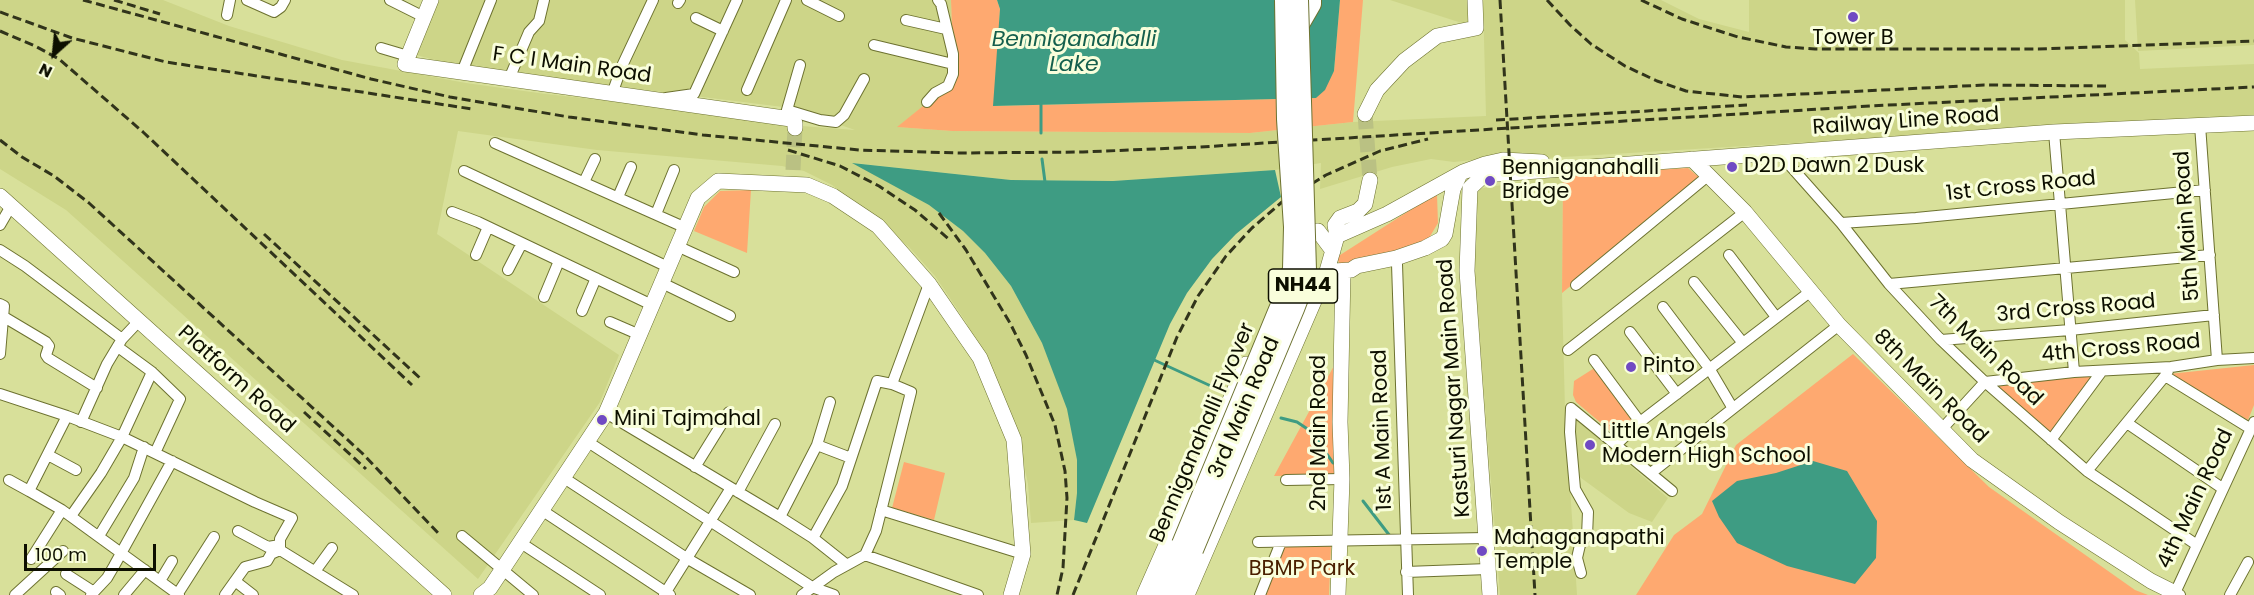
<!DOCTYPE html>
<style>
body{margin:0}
#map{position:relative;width:2254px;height:595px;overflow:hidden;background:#d8e09a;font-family:Poppins,sans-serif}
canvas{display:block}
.north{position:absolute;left:24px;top:24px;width:60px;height:60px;-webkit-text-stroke:4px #f9fedb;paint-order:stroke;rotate:207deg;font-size:16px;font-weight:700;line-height:24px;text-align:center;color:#0d0f00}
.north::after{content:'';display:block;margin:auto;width:21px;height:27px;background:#0d0f00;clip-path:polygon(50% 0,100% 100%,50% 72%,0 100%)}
.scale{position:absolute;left:24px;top:544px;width:132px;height:27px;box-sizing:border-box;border:3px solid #0d0f00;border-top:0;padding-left:8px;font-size:18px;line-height:21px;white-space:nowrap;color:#0d0f00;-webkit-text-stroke:4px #f9fedb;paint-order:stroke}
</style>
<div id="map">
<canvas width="2254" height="595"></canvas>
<div class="north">N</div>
<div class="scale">100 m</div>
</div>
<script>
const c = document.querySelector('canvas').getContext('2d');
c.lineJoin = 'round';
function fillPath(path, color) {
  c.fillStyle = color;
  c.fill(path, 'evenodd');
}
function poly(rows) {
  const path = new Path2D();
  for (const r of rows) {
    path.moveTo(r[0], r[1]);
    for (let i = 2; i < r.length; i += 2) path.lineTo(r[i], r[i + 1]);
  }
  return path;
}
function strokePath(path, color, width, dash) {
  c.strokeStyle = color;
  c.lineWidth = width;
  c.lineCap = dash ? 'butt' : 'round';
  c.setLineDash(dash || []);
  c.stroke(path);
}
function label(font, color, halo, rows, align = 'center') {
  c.font = font + ' Poppins,sans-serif';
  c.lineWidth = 6;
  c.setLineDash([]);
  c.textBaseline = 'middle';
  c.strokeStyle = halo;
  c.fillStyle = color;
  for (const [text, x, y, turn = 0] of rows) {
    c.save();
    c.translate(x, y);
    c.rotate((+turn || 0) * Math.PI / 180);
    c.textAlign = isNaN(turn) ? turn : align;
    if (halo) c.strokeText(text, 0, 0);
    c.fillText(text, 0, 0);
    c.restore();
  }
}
fillPath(poly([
 [0,0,163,0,229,26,342,60,466,83,546,94,700,111,775,124,855,130,791,108,462,67,416,55,439,0,951,0,954,81,898,127,952,131,1250,133,1353,122,1486,116,1483,0,1661,0,1699,19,1749,32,1749,0,2125,0,2125,40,2139,53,2140,69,2254,64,2254,115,1547,158,1500,157,1454,162,1431,159,1392,167,1320,189,1321,163,1275,170,1112,181,1011,180,854,163,929,205,963,231,985,253,1011,286,1042,343,1068,409,1077,460,1077,493,1074,520,1031,523,1028,484,1020,445,966,322,935,276,909,247,832,185,804,171,782,166,597,150,458,131,437,234,619,355,600,402,478,579,66,210,0,169],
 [1390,0,1469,0,1468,25],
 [2135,0,2254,0,2254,45,2138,51],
 [1563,175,1562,293,1565,410,1577,595,1500,595,1474,267,1478,189],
 [1572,416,1668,498,1652,522,1629,513,1577,475]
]), '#cdd588');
fillPath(poly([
 [951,0,997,0,1000,9,994,106,1316,98,1334,71,1340,0,1363,0,1353,122,1250,133,952,131,897,127,954,81],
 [1688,168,1701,179,1562,293,1563,175],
 [751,190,747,253,694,231,704,207,720,191],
 [1437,195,1438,223,1429,238,1416,249,1340,266,1337,257,1429,198],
 [1853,354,1989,487,2135,590,2148,595,1636,595,1674,535,1702,514,1736,445],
 [1336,362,1338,475,1274,476],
 [2254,365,2254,405,2248,420,2169,374],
 [1596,367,1637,420,1615,435,1576,402,1573,395,1574,381],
 [2095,376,2050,434,1992,384],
 [904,462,945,473,934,520,892,508],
 [1283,545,1331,546,1329,595,1264,595]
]), '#fea970');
fillPath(poly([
 [997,0,1340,0,1334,71,1325,90,1316,98,993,106,1000,9],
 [852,163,1011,180,1113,181,1275,170,1281,197,1236,234,1212,259,1187,293,1170,324,1087,523,1074,520,1077,493,1077,460,1067,409,1042,343,1011,286,985,253,963,231,929,205],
 [1813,461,1847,471,1877,521,1876,558,1855,584,1787,566,1737,543,1719,517,1712,501,1737,481,1776,473]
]), '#3e9c83');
strokePath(poly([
 [1041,133,1041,102],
 [1042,159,1045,182],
 [1152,359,1224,392],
 [1281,418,1297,422,1312,432,1333,463],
 [1363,501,1390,536]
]), '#3e9c83', 3);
strokePath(poly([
 [1365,114,1370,180],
 [793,170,795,128]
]), '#bac183', 15, [15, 8]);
const street = poly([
 [247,0,274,12,281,7,285,0],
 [390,0,424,17],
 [807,0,839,16],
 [678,3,680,0],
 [227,15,230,0],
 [696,18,723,31],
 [906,20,946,29],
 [874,45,953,64],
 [381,48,408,56],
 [800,65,787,110,820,120,836,122,844,115,864,79],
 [462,72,491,0],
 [509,79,529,32,539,21,544,0],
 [747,90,786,0],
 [612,94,622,66,653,0],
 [666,98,694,94,737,0],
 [927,102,935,93,948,86,953,74,953,54,941,4,938,0],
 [2200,125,2217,360],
 [2054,132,2074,372],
 [495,143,686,228],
 [1778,152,1841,223,1889,284,1941,340,1985,382,2087,471,2197,545],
 [464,171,668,267],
 [584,182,595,159],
 [618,197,631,167],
 [452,212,478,222,652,305],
 [656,214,674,170],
 [1841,223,1916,218,2205,190],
 [0,225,11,206],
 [677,246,734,272],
 [0,250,25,266,122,339],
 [476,255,488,227],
 [1729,255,1776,317],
 [1397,264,1408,595],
 [508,270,522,243],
 [1694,282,1743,343],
 [662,283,730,316],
 [1889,284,2210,255],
 [1576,285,1709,175],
 [544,297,559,261],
 [0,304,4,306,0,354],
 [1663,307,1709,368,1732,407],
 [582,311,596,278],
 [4,317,46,342,49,346,46,355,48,358,97,388],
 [610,322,640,335],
 [1630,332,1677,394],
 [1941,340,2070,330,2214,315],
 [118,347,152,372,180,399,155,453],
 [1568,350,1745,212],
 [1594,360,1640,422],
 [2168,371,2165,376,2251,429],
 [0,394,67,416,122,437,255,502,292,518,280,539,280,550,353,595],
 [1571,408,1570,432,1575,489,1588,512,1587,536,1580,545,1577,558,1581,573],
 [1571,408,1672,491],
 [606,413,780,517,813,538,847,565],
 [81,422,107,364,122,339,139,321],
 [2127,423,2222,488],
 [1941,430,1985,382,2074,372,2171,367,2217,360,2254,358],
 [2051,440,2102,371],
 [588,442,812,587,834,595],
 [817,445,851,458],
 [1616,445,1640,422,1811,291],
 [48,455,76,470],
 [695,467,729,412],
 [2087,471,2165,376],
 [1651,473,1839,325],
 [564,478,688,559,750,595],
 [9,480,29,491,67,416],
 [1286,480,1342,479],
 [29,491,62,510,179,595],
 [738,492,775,424],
 [881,510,1023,554],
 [543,511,670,595],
 [71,516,101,473,122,437,152,372],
 [780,517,817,445,830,402],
 [238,531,268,547,280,545],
 [99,536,134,478,144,447],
 [462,536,533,595],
 [813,538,842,486,877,381,892,384],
 [1258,542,1486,538],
 [521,543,600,595],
 [865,555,978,595],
 [31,559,62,510],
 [316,570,332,548],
 [1406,572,1488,569],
 [66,574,94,592],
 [160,581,172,561],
 [235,581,253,595],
 [56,592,60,595],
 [15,595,63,551],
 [91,595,107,578,114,566,172,461],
 [124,595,145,570],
 [177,595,214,537],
 [225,595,245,567,267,561,271,554,280,550],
 [664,595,731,488],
 [802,595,834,572,865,555,876,531,911,392,892,384,929,284],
 [1260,595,1281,542],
 [2180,595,2175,593,2254,422],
 [2230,595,2248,562]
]);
const secondary = poly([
 [431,0,405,64,791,119,795,123,795,128],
 [1365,114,1377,90,1404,61,1437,36,1476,28,1475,0],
 [1692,159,1745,212,1839,325,1972,460,2059,522,2151,581,2175,593],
 [0,196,444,595],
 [1297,234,1318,231,1333,251],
 [1337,236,1387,214,1463,172,1485,164,1503,160,1542,162],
 [1334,271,1351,270,1357,266,1396,258,1425,248,1442,239,1445,234,1453,189,1459,176],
 [481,595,490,588,502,570,606,413,698,198,718,181,807,185,833,196,878,226,929,284,980,358,1014,440,1023,554,1011,595],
 [1144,595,1246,364],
 [1187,595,1327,271,1337,236,1335,225,1340,218,1358,211,1365,204,1370,180],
 [1338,595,1342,479,1340,422,1343,271],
 [1490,595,1467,271,1470,188,1484,175,2054,132,2254,123]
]);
const highway = poly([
 [1301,23,1312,4,1312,0],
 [1158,595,1181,544],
 [1174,595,1194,550]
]);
strokePath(street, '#6d7230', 12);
strokePath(secondary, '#6d7230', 16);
strokePath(highway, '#6d7230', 20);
strokePath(street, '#fff', 10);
strokePath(secondary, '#fff', 15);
strokePath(highway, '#fff', 18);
strokePath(poly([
 [83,0,371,79,450,97,569,117,703,135,859,150,960,153,1083,152,1200,147,1870,106,2254,87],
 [114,0,160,14],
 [1500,0,1535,595],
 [1547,0,1570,25,1591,44,1625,66,1657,81,1686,91,1742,97,1984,85,2109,86],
 [1641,0,1682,19,1738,37,1786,47,1815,49,2038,49,2254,41],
 [0,12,72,38,166,62,472,109],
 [0,31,35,46,59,59,143,132,412,385],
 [1496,120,1747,105],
 [0,140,22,157,54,176,89,203,362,453,439,534],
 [788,150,840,166,879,186,915,210,951,241],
 [939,213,966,250,1010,323,1026,355,1055,425,1065,471,1067,498,1063,568,1057,595],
 [264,234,421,379],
 [304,412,366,469],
 [1073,595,1177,337,1198,296,1226,256,1252,228,1282,202,1326,175,1380,151,1428,139]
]), '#31341b', 3, [9, 4.5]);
const highwayBridge = poly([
 [1181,544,1279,307,1292,269,1293,227,1286,119,1284,0],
 [1194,550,1295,309,1303,288,1307,270,1299,0]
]);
strokePath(highwayBridge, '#6d7230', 20, []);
strokePath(highwayBridge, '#fff', 18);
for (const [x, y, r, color] of [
 [1853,17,6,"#704ac3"],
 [1732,167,6,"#704ac3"],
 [1490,181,6,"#704ac3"],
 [1631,367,6,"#704ac3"],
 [602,420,6,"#704ac3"],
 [1590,445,6,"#704ac3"],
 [1482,551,6,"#704ac3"]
]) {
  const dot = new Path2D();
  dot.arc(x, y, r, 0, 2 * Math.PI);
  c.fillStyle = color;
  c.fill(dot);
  strokePath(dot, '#f9fedb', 2);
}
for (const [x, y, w] of [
 [1303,286,69]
]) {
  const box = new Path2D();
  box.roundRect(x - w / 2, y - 17, w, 34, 4.5);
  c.fillStyle = '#f9fedb';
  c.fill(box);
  strokePath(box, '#0d0f00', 1.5);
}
label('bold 20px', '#0d0f00', null, [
 ["NH44",1303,286]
]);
label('21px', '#0d0f00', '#f9fedb', [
 ["Tower B",1853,39,"center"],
 ["D2D Dawn 2 Dusk",1744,167],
 ["Benniganahalli",1502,169],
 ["Bridge",1502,193],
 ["Pinto",1643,367],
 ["Mini Tajmahal",614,420],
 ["Little Angels",1602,433],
 ["Modern High School",1602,457],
 ["Mahaganapathi",1494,539],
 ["Temple",1494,563]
], 'left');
label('21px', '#0d0f00', '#f9fedb', [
 ["F C I Main Road",572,66,8],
 ["Railway Line Road",1906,122,-4],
 ["1st Cross Road",2021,187,-6],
 ["5th Main Road",2188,226,-94],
 ["3rd Cross Road",2076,309,-5],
 ["4th Cross Road",2121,349,-5],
 ["7th Main Road",1985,351,44],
 ["Platform Road",236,380,42],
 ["8th Main Road",1930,387,45],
 ["Kasturi Nagar Main Road",1455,388,-94],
 ["3rd Main Road",1245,408,-67],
 ["1st A Main Road",1383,430,-92],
 ["Benniganahalli Flyover",1203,433,-67],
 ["2nd Main Road",1320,433,-90],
 ["4th Main Road",2196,499,-65]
]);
label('21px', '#4a2000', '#f9fedb', [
 ["BBMP Park",1302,570]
]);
label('italic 22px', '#145f4d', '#f9fedb', [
 ["Benniganahalli",1074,40],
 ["Lake",1074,65]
]);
</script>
